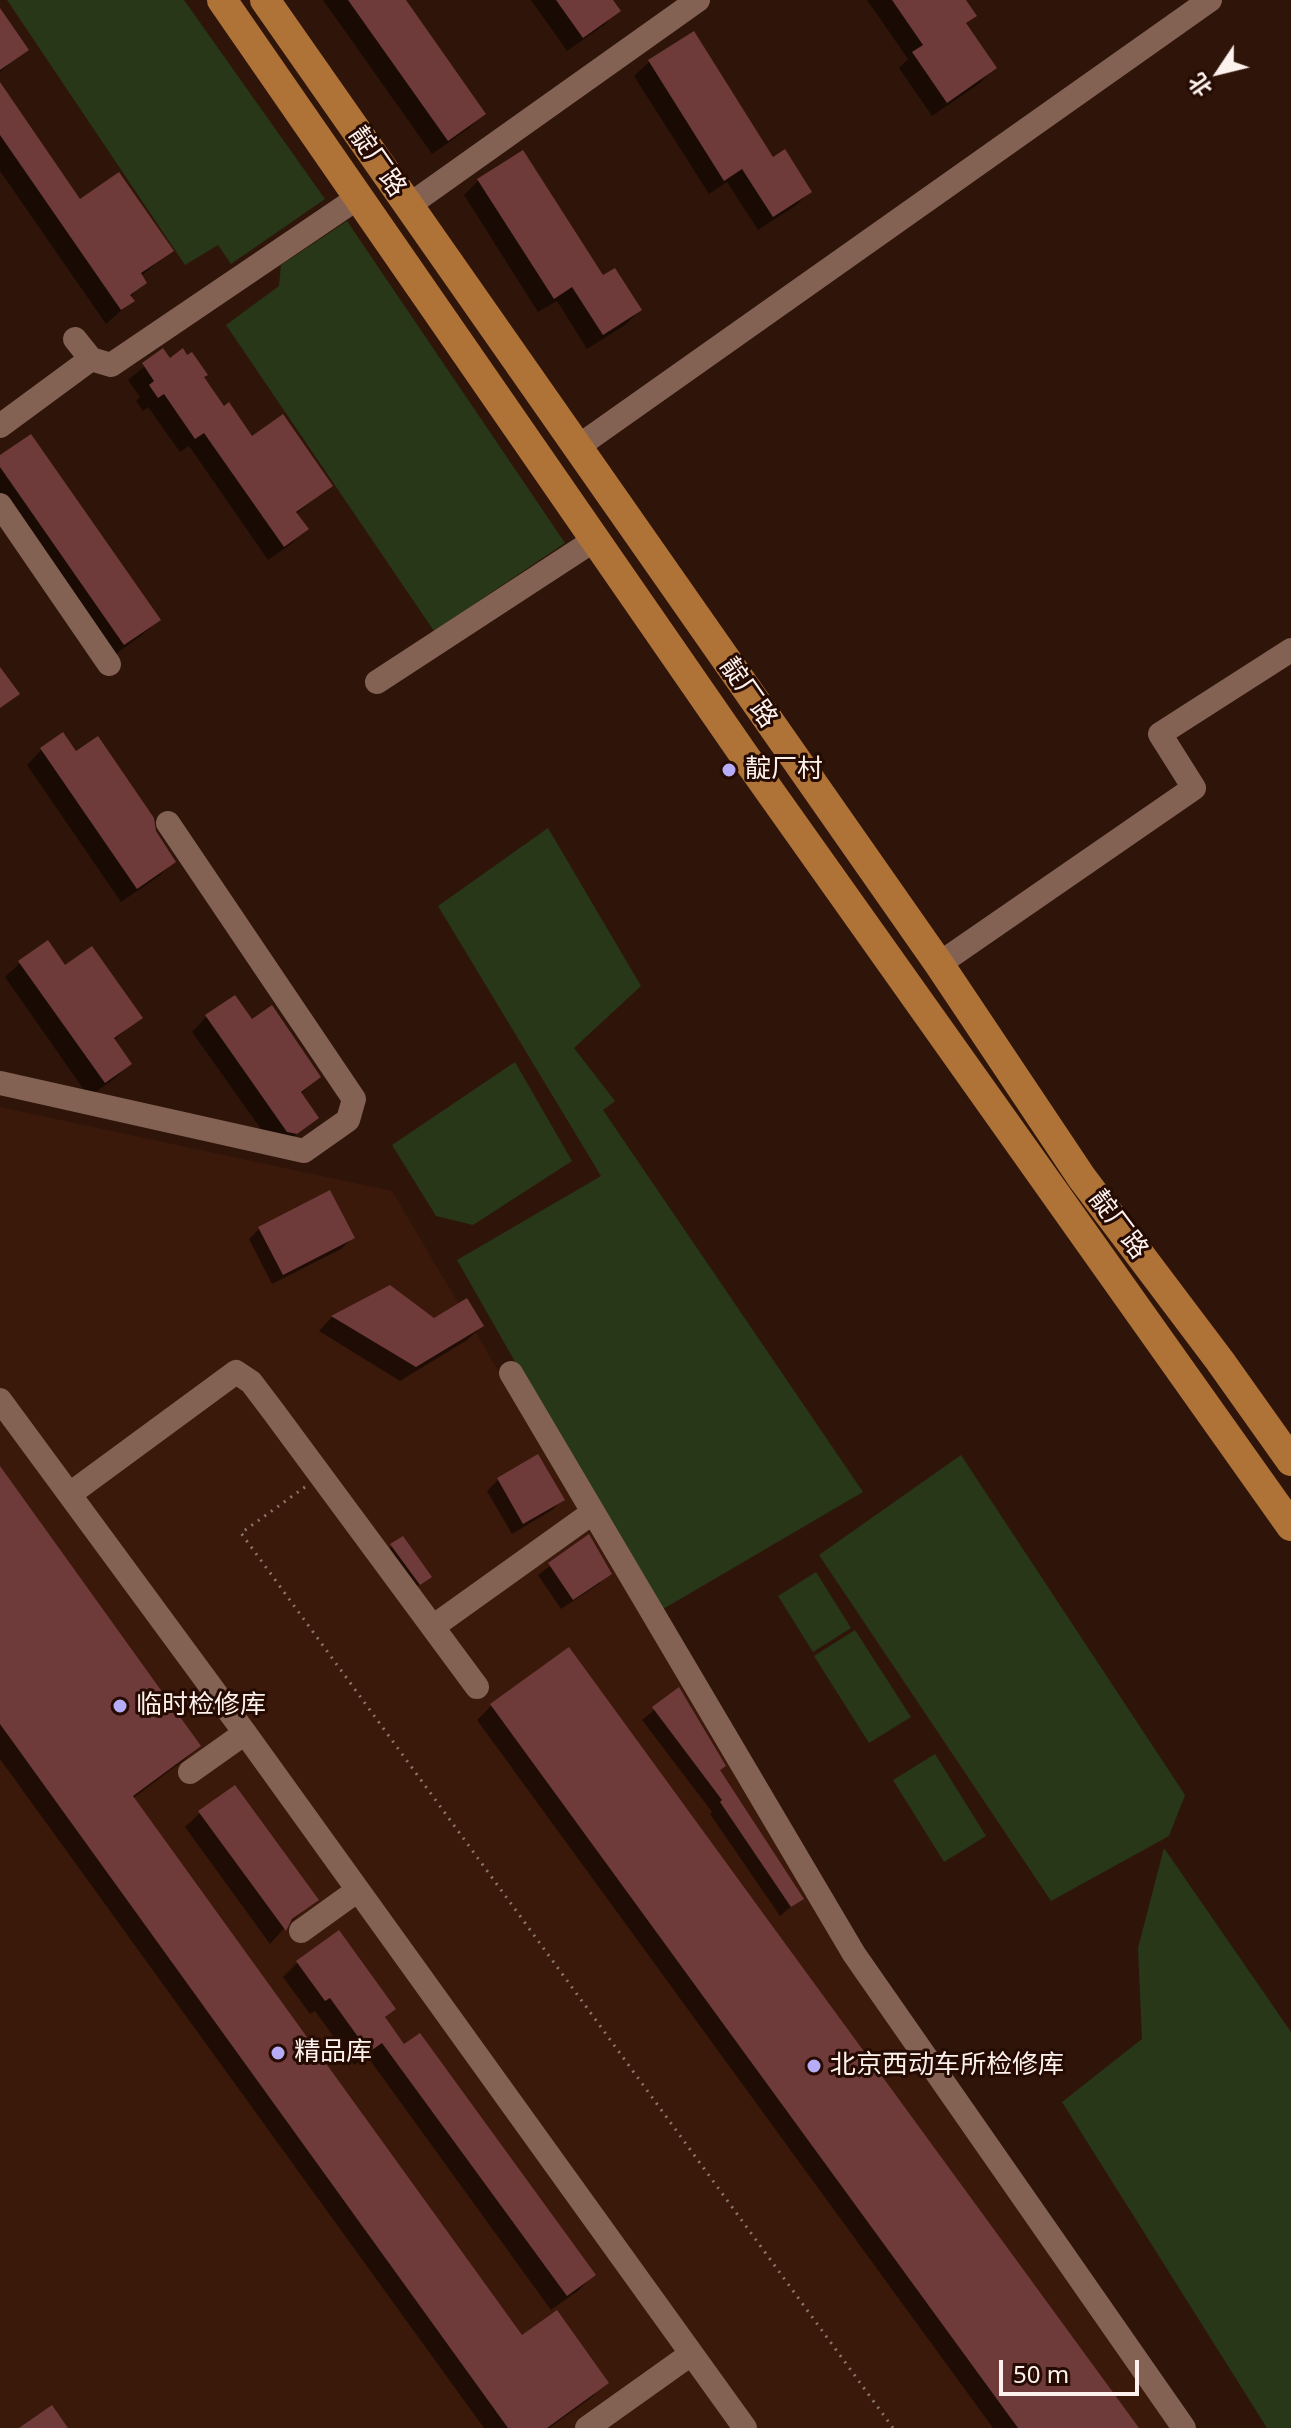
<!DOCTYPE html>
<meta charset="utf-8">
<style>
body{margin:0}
#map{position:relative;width:1291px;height:2428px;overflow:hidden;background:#2f1509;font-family:"Noto Sans","Noto Sans SC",sans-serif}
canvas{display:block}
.north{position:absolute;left:1179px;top:32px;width:80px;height:80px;-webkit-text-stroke:6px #250b02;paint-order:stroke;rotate:235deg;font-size:22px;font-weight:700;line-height:32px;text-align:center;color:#fdf1ed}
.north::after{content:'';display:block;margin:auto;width:28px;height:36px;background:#fdf1ed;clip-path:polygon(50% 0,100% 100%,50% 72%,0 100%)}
.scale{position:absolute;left:999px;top:2360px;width:140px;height:36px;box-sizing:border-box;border:4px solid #fdf1ed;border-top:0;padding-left:10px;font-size:24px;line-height:28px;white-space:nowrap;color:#fdf1ed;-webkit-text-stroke:6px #250b02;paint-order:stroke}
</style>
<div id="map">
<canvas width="1291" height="2428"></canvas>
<div class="north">北</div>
<div class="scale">50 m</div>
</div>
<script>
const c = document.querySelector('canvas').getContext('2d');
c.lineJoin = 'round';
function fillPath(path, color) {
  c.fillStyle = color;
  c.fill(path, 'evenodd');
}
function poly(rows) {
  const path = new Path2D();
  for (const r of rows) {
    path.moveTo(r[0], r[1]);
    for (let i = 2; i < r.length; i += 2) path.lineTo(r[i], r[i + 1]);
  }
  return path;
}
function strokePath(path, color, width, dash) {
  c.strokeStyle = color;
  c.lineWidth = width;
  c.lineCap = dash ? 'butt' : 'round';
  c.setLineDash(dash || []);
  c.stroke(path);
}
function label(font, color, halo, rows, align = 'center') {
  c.font = font + ' "Noto Sans","Noto Sans SC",sans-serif';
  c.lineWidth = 6;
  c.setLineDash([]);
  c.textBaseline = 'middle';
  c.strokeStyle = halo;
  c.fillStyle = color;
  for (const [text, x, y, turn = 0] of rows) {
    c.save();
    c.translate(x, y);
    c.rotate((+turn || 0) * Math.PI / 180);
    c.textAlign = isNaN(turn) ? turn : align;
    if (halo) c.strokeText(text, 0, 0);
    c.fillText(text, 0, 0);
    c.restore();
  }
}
fillPath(poly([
 [0,1107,392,1191,839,1948,1190,2428,0,2428]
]), '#3a190a');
fillPath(poly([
 [7,0,184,0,325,199,231,264,218,245,185,265],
 [347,221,565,543,434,631,226,325,279,286,281,265],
 [548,828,641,986,574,1048,615,1101,603,1110,863,1492,658,1612,457,1260,601,1176,438,906],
 [515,1062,572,1161,473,1225,436,1216,392,1145],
 [961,1455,1185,1795,1169,1836,1051,1901,819,1555],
 [816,1572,851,1628,813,1652,778,1596],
 [855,1630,911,1717,869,1743,814,1656],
 [935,1754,986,1836,944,1862,893,1780],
 [1164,1848,1291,2032,1291,2428,1267,2428,1062,2102,1142,2039,1138,1948]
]), '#273718');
fillPath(poly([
 [323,0,403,0,484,114,469,128,432,154],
 [531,0,611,0,618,10,604,25,567,51],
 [867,0,964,0,974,15,965,25,994,68,980,83,932,116,899,68,908,59],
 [0,11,26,49,0,72],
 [693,34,772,159,810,192,795,206,758,230,727,182,709,194,634,76,649,62],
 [0,86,80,201,171,251,141,276,145,283,130,297,132,301,106,324,0,171],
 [479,180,602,278,640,310,625,325,587,349,557,301,538,312,464,195],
 [163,351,169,360,202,378,223,409,252,439,330,486,296,514,306,529,291,544,268,560,189,446,180,452,148,407,143,411,136,401,140,397,128,380],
 [0,458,158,620,143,634,109,659,0,503],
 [41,750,76,754,154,832,173,862,159,876,121,902,27,765],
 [20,963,65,968,140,1017,113,1041,130,1064,115,1078,89,1097,5,977],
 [206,1017,252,1022,319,1077,300,1095,316,1118,280,1148,273,1146,192,1032],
 [260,1228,352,1238,341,1249,272,1284,249,1239],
 [390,1287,434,1320,482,1326,467,1340,400,1381,319,1331,332,1317],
 [537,1457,562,1500,552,1510,512,1534,487,1491,498,1480],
 [0,1469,199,1745,184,1760,132,1799,522,2338,606,2382,592,2397,549,2428,484,2428,0,1759],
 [588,1537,609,1573,599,1584,561,1609,538,1575],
 [392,1546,429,1577,413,1590,385,1553],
 [678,1690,718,1771,801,1898,780,1916,710,1814,712,1812,642,1720],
 [491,1706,1136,2428,993,2428,477,1720],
 [200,1813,316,1900,287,1925,270,1944,185,1827],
 [298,1962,393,2009,384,2019,404,2047,593,2275,579,2290,551,2310,367,2056,354,2065,315,2011,310,2014,283,1977]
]), '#0007');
fillPath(poly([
 [348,0,406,0,486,114,448,141],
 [556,0,613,0,621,11,583,38],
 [892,0,966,0,977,16,966,23,997,68,947,103,912,52,923,45],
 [0,8,29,50,0,70],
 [694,31,773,157,785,149,812,192,773,217,742,169,724,181,648,60],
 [0,82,80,199,119,172,174,251,141,273,147,283,130,295,135,301,121,310,0,135],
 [523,150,603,275,615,268,642,310,603,335,572,287,554,299,477,179],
 [163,348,170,358,183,348,187,355,192,352,208,375,204,377,224,406,229,402,252,436,283,414,333,486,296,512,309,529,284,547,204,433,195,439,164,394,158,398,149,385,154,381,142,363],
 [31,434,161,620,124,645,0,467,0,455],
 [0,667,20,694,0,708],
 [63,732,76,751,98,736,154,818,156,831,176,862,137,889,40,748],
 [48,940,65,965,92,946,143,1018,114,1038,132,1064,105,1083,18,961],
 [235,995,252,1019,272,1005,321,1077,301,1092,319,1118,297,1134,287,1132,205,1015],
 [330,1190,355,1238,283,1275,258,1227],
 [390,1285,434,1318,467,1298,484,1326,416,1367,331,1316],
 [538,1454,565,1500,523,1524,497,1478],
 [0,1466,201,1746,133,1796,522,2335,557,2310,609,2383,547,2428,508,2428,0,1724],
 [589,1534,612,1574,573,1600,548,1563],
 [403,1536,432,1577,420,1585,390,1544],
 [569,1647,765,1916,1139,2428,1018,2428,490,1704],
 [679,1687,726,1766,720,1770,804,1899,791,1907,720,1802,722,1800,652,1707],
 [235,1785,319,1900,292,1919,286,1931,198,1811],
 [339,1930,396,2009,385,2017,404,2044,420,2033,596,2275,567,2296,382,2043,369,2052,330,1998,325,2001,296,1961],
 [52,2405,68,2428,19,2428]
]), '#6f3a3a');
strokePath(poly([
 [305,1487,241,1533,893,2428]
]), '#89756d', 3, [2, 6]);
strokePath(poly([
 [408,206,698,0],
 [75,339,91,359],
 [0,426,91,359,111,365,359,197],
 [576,448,1210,0],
 [0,505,109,664],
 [377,682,596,539],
 [939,964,1194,788,1160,734,1291,650],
 [0,1083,304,1151,348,1120,354,1099,168,823],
 [511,1373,854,1954,1184,2428],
 [0,1400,245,1733,745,2428],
 [70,1494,236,1372,251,1382,273,1411,477,1687],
 [434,1626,592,1513],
 [190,1772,245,1733],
 [301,1931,358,1890],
 [587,2428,691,2354]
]), '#836254', 24);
strokePath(poly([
 [222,0,744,755,1291,1526],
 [265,0,939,964,1082,1178,1220,1361,1291,1461]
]), '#af7337', 30);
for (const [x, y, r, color] of [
 [729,770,8,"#b6acf8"],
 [120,1706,8,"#b6acf8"],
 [278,2053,8,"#b6acf8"],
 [814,2066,8,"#b6acf8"]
]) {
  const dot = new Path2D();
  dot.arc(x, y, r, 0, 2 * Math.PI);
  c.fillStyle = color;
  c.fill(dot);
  strokePath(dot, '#250b02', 3);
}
label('26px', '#fdf1ed', '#250b02', [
 ["靛厂路",377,162,55],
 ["靛厂路",748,693,55],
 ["靛厂路",1118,1225,53]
]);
label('26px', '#fdf1ed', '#250b02', [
 ["靛厂村",745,770],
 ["临时检修库",136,1706],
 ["精品库",294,2053],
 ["北京西动车所检修库",830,2066]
], 'left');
</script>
